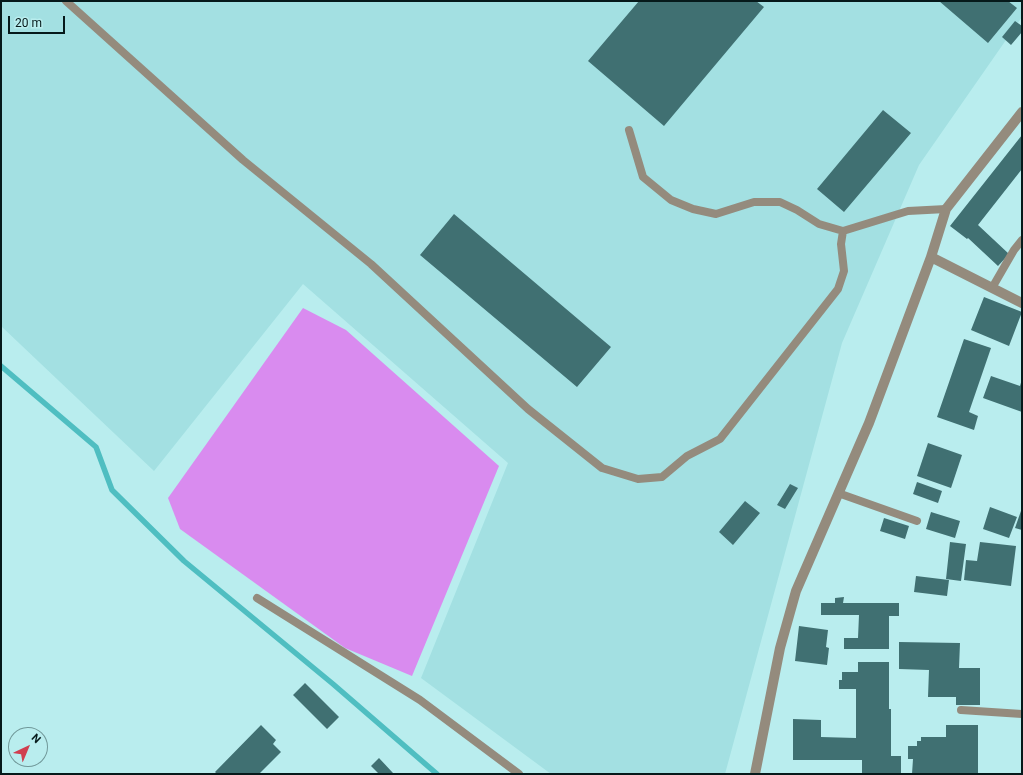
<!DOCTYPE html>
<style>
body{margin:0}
#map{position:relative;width:1023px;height:775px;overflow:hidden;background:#b9edee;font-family:Roboto,sans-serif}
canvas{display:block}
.frame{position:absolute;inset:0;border:2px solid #06191a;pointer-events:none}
.north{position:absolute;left:8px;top:727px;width:40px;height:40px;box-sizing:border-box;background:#b9edee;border:1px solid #719899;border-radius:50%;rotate:44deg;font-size:11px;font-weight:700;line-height:16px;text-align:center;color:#06191a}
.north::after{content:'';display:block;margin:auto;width:14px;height:18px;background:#d03f50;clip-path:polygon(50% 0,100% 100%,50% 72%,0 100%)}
.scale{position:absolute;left:8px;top:16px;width:57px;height:18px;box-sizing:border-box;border:2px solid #06191a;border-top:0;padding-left:5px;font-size:12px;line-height:14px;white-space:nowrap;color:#06191a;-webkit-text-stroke:3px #b9edee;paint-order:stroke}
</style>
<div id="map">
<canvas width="1023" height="775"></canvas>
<div class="frame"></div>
<div class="north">N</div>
<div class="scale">20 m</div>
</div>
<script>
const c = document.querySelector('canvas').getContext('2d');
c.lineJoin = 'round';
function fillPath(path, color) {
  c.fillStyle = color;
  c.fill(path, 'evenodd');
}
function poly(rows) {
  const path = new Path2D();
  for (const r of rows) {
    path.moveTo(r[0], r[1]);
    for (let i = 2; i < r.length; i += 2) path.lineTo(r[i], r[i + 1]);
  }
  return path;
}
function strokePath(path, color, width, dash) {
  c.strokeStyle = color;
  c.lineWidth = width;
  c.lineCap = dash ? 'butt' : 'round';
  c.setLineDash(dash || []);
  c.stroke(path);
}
fillPath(poly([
 [1,1,1022,1,1022,17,919,165,842,343,725,774,551,774,421,678,508,463,303,284,154,471,1,326]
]), '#a3e0e2');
fillPath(poly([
 [303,308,346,330,499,466,412,676,345,648,180,529,168,498]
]), '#d98bef');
strokePath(poly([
 [1,366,96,447,112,490,184,561,333,684,437,774]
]), '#4fbec1', 5.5);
fillPath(poly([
 [639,1,756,1,764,7,664,126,588,61],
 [939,1,1008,1,1017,8,988,43],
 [1015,21,1022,26,1022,32,1011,45,1002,37],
 [883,110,911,133,844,212,817,189],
 [1022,135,1022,169,978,225,1009,254,998,266,968,238,967,239,950,226],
 [454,214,611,347,577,387,420,255],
 [984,297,1022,312,1009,346,971,330],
 [964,339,991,348,969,412,978,416,974,430,937,417],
 [991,376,1020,386,1022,379,1022,412,983,398],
 [928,443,962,455,951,488,917,476],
 [917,482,942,491,938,503,913,494],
 [790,484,798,488,785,509,777,505],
 [745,501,760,513,733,545,719,532],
 [990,507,1017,517,1009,538,983,529],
 [1022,508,1022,530,1015,528],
 [931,512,960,521,955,538,926,529],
 [884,518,909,526,905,539,880,531],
 [950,542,966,544,961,581,946,579],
 [980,542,1016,546,1011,586,964,580,966,560,977,561],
 [916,576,949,580,947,596,914,592],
 [844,597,843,603,899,603,899,616,889,616,889,649,844,649,844,638,858,638,859,615,821,615,821,603,835,603,835,598],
 [799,626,828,630,826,647,829,648,827,665,795,661],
 [899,642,960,643,959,668,980,668,980,705,956,705,956,697,928,697,929,670,899,669],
 [858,662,889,662,889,709,891,709,891,756,901,756,901,774,862,774,862,760,793,760,793,719,821,720,821,737,856,738,856,689,839,689,839,680,842,680,842,672,858,672],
 [305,683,339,717,327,729,293,695],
 [261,725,276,740,273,744,281,752,259,774,217,774,215,772],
 [946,725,978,725,978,774,912,774,913,759,908,759,908,746,917,746,917,741,921,741,921,737,946,737],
 [379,758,393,773,392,774,379,774,371,766]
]), '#407072');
strokePath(poly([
 [66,1,243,160,371,264,528,409,602,468,638,479,662,477,687,456,720,439,838,289,844,271,841,244,843,231],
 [629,130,643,177,671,200,693,209,716,214,754,202,780,202,797,210,819,224,843,231,908,211,946,209],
 [992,288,1014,250,1022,240],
 [838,493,917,521],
 [257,598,420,700,519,774],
 [961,710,1022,714]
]), '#948b7d', 8);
strokePath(poly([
 [931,257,1022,303],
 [755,774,780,648,796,591,869,423,931,257,946,209,1022,112]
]), '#948b7d', 10);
</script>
